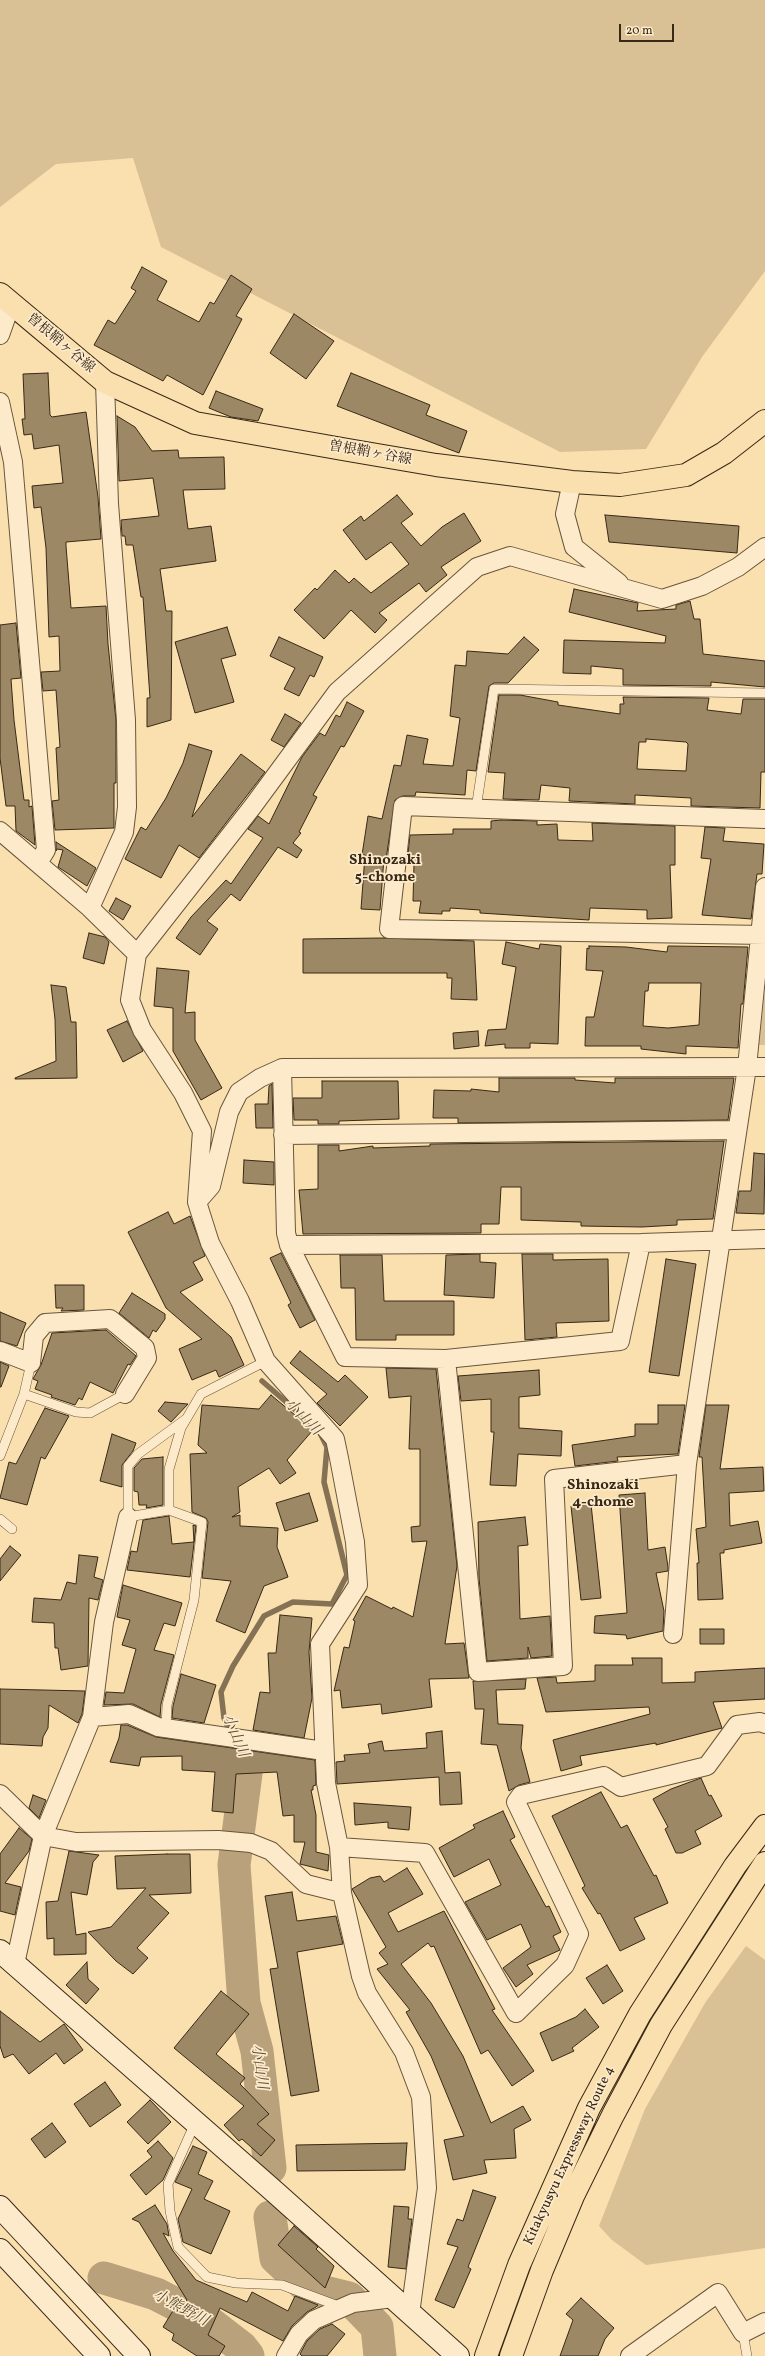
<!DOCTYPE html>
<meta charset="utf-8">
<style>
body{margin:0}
#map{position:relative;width:765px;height:2356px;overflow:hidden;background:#fadfaf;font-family:Vollkorn,serif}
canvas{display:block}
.scale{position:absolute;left:619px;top:24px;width:55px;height:18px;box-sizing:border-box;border:2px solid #382916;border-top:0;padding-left:5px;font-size:12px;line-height:14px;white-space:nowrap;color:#382916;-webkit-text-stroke:3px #fceacb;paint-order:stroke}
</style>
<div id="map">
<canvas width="765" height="2356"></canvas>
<div class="scale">20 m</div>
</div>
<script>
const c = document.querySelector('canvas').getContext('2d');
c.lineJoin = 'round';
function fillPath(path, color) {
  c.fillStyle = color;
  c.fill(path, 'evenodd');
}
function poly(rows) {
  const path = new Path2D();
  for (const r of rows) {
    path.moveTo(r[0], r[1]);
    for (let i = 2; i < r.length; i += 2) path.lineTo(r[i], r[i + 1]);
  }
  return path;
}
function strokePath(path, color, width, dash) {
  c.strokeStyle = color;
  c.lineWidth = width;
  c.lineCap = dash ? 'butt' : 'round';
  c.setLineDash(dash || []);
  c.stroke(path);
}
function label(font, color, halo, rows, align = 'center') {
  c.font = font + ' Vollkorn,"Noto Serif JP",serif';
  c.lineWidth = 3.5;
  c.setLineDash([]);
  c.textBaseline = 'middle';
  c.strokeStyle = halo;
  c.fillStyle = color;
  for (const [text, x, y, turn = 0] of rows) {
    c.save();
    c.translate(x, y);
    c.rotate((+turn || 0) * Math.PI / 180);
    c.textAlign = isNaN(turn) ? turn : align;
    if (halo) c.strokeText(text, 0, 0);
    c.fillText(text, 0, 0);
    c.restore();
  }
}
fillPath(poly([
 [0,0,765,0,765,271,702,357,646,449,560,452,161,247,133,158,56,164,0,207],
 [765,988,765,1045,759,1045],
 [746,1946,765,1960,765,2248,646,2265,612,2240,599,2226,645,2109,705,2003]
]), '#d9c095');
strokePath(poly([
 [262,1381,308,1421],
 [231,1734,224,1718,221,1692,233,1666,264,1616,293,1602,332,1604,347,1575,324,1482,327,1447,320,1433]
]), '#857153', 5.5);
strokePath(poly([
 [247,1766,234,1865,244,2003,257,2051,270,2168],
 [270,2217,276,2258,308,2288,349,2298,377,2327,380,2356],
 [104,2278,156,2294,206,2320,241,2347,248,2356]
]), '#b8a17b', 33);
const building = poly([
 [142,267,167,281,157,300,199,322,210,302,214,304,231,275,252,289,236,316,242,319,203,395,167,375,163,381,94,345,108,320,115,324,136,291,131,288,142,267],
 [294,314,334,341,306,379,270,353,294,314],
 [48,373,50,415,52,417,86,412,98,497,101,539,66,542,66,546,71,608,106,606,108,644,116,720,116,783,114,783,114,828,55,830,52,801,59,800,56,748,60,747,56,690,43,691,41,672,60,671,59,636,49,637,46,548,41,507,34,508,32,486,63,483,59,445,34,449,32,434,24,435,22,419,25,419,23,374,48,373],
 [351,373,430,405,426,415,467,431,459,453,337,406,351,373],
 [216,391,263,409,258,421,231,417,209,408,216,391],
 [117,416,135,427,152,451,178,450,179,458,224,457,225,489,183,490,188,529,211,526,216,561,160,569,166,611,172,611,171,720,147,727,147,698,150,698,143,597,141,597,133,545,126,545,125,536,122,536,121,520,159,516,153,478,119,481,117,416],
 [397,495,413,514,401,523,421,546,442,527,464,513,481,541,441,567,447,575,426,592,419,583,379,613,387,620,375,633,351,610,324,639,294,610,315,588,317,590,335,570,349,583,354,578,371,593,409,564,391,542,366,560,343,530,361,516,364,521,397,495],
 [605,515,739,526,737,553,609,542,605,515],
 [574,589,638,603,637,611,676,609,676,605,690,601,694,619,700,619,703,654,765,661,765,687,711,682,711,686,623,685,623,669,591,666,591,674,563,673,564,640,665,643,666,636,569,612,574,589],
 [16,623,21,678,11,679,14,720,24,800,29,800,29,807,32,806,35,845,16,831,15,806,6,806,0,758,0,625,16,623],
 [227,627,236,655,221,659,234,702,195,713,175,642,227,627],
 [279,637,323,657,314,677,310,675,299,696,284,689,295,668,270,656,279,637],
 [524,637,539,650,508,683,494,683,489,686,476,771,467,770,465,795,416,792,415,796,403,796,395,800,386,859,384,858,380,910,361,909,365,855,362,855,368,816,382,819,394,765,401,766,407,735,428,739,423,764,453,766,460,718,450,716,455,665,466,666,467,651,508,654,524,637],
 [499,695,520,695,558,702,558,705,620,714,620,704,624,704,623,697,709,698,707,710,741,714,743,699,765,699,765,772,761,772,760,808,691,806,691,798,635,795,635,804,569,801,570,788,541,785,539,800,503,799,505,773,488,772,499,695],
 [646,739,686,742,688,744,686,771,637,769,639,742,646,742,646,739],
 [347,702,364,711,344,747,341,746,313,795,317,797,299,832,301,833,293,843,302,850,297,858,278,847,240,901,231,894,207,921,218,929,200,955,176,938,191,917,226,880,231,884,263,838,248,829,258,816,269,824,302,757,320,733,325,736,336,715,340,717,347,702],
 [285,714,301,723,284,747,271,740,285,714],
 [189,744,212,751,192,817,241,754,265,772,199,858,179,845,161,878,125,859,141,827,146,830,166,798,183,763,189,744],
 [501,820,537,821,537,825,557,824,558,840,593,841,592,823,675,826,675,865,670,865,672,918,647,919,647,910,590,908,589,920,480,913,480,910,450,908,450,911,442,911,442,914,419,913,421,901,413,901,414,863,407,862,410,835,453,834,453,829,491,829,491,821,501,820],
 [705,827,725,828,723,841,764,844,762,874,757,874,751,919,702,915,711,859,701,858,705,827],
 [56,842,96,868,87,886,58,867,63,850,57,849,56,851,56,842],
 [116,898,131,906,123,920,109,911,116,898],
 [89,933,105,937,109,942,104,964,83,958,89,933],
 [384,938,474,941,477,1000,451,999,452,978,447,978,447,973,303,973,303,939,384,938],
 [506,942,539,949,540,944,561,946,558,1044,530,1043,530,1048,505,1048,505,1044,485,1046,488,1030,506,1029,516,967,502,964,506,942],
 [589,946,626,947,667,952,668,946,748,947,743,1004,741,1004,738,1048,686,1046,686,1054,641,1049,641,1046,585,1046,586,1017,594,1017,603,971,586,970,587,948,589,949,589,946],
 [649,983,701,983,699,1025,668,1028,643,1026,645,991,648,991,649,983],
 [157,968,189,971,185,1013,195,1012,195,1040,222,1088,201,1100,173,1051,173,1008,154,1006,157,968],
 [51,985,66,987,71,1022,76,1022,77,1078,15,1079,15,1078,56,1061,55,1019,51,985],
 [127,1021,143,1051,123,1062,107,1030,127,1021],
 [478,1031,479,1046,454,1049,453,1033,478,1031],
 [499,1078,575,1078,575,1080,615,1083,615,1078,734,1078,728,1120,458,1123,458,1118,433,1118,434,1090,471,1091,471,1089,499,1092,499,1078],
 [322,1081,398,1081,399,1119,339,1121,339,1124,318,1124,318,1120,294,1120,293,1098,322,1098,322,1081],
 [272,1084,273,1128,256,1128,255,1104,268,1104,269,1086,272,1084],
 [724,1141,713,1219,677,1220,677,1225,642,1227,581,1226,581,1222,521,1220,521,1187,501,1187,499,1224,481,1224,481,1233,303,1234,299,1190,318,1189,318,1145,339,1145,339,1151,373,1146,373,1148,430,1146,430,1144,724,1141],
 [754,1153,765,1154,764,1214,736,1213,739,1191,751,1191,754,1153],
 [244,1160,274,1162,274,1185,243,1183,244,1160],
 [168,1212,174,1224,190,1216,205,1256,193,1262,203,1280,180,1292,231,1337,244,1365,219,1377,216,1370,192,1380,179,1349,202,1339,166,1308,128,1232,168,1212],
 [281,1253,315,1320,300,1328,288,1305,291,1303,270,1258,281,1253],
 [480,1254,480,1262,496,1263,494,1298,444,1295,446,1255,480,1254],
 [522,1254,553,1254,553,1260,608,1259,609,1321,556,1323,557,1337,525,1340,522,1254],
 [340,1255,382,1255,384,1301,454,1301,454,1335,396,1335,396,1340,356,1340,355,1288,341,1288,340,1255],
 [666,1259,696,1264,679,1376,649,1372,666,1259],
 [55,1285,84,1285,84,1310,61,1311,63,1308,56,1308,55,1285],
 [132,1293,165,1314,165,1319,156,1332,153,1330,149,1338,119,1313,132,1293],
 [0,1312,26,1323,17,1346,0,1341,0,1312],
 [106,1330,136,1356,130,1365,128,1364,113,1393,90,1382,82,1400,79,1398,75,1405,51,1397,52,1395,35,1389,38,1381,33,1379,34,1377,41,1365,52,1333,106,1330],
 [300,1351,338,1382,345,1375,368,1397,340,1426,317,1403,327,1394,290,1363,300,1351],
 [0,1362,9,1366,1,1387,0,1387,0,1362],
 [386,1368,436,1369,457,1566,445,1644,464,1643,469,1678,429,1679,432,1707,382,1714,381,1704,342,1708,340,1690,334,1691,344,1647,349,1648,355,1621,353,1620,366,1596,392,1609,393,1607,413,1617,427,1541,412,1542,411,1527,420,1526,420,1449,409,1449,411,1396,389,1398,386,1368],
 [539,1370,540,1395,519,1397,519,1428,562,1431,561,1456,518,1454,516,1486,490,1485,494,1432,491,1432,491,1399,461,1401,458,1376,539,1370],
 [271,1395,301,1420,303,1418,313,1430,287,1460,296,1473,280,1484,269,1468,238,1487,240,1512,232,1517,240,1515,240,1526,278,1528,277,1547,288,1577,264,1586,245,1633,216,1621,231,1581,202,1578,208,1522,206,1518,192,1512,190,1454,207,1453,198,1445,202,1405,259,1409,271,1395],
 [165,1402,188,1404,171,1422,158,1411,165,1402],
 [658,1405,685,1405,678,1454,617,1457,618,1461,575,1466,572,1445,635,1436,635,1424,658,1424,658,1405],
 [706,1405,729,1405,720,1469,763,1467,764,1491,729,1493,730,1526,758,1521,762,1543,724,1550,724,1553,720,1553,723,1599,698,1600,697,1563,699,1563,696,1529,706,1527,702,1457,699,1457,706,1405],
 [45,1408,69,1416,45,1459,41,1457,27,1505,0,1498,9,1462,16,1464,45,1408],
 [112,1434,136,1443,133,1451,122,1465,122,1487,100,1481,112,1434],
 [163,1457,163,1505,146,1508,147,1505,139,1505,138,1492,134,1491,134,1468,142,1459,163,1457],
 [309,1493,318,1521,285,1531,276,1503,309,1493],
 [645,1493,648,1550,665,1547,668,1567,668,1571,656,1573,664,1611,663,1631,627,1639,626,1635,594,1633,595,1616,627,1613,619,1495,645,1493],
 [591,1504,601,1598,581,1600,571,1506,591,1504],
 [169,1516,172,1544,194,1542,193,1525,196,1526,190,1577,127,1570,131,1551,137,1552,143,1520,169,1516],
 [525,1517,528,1545,518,1546,520,1619,550,1616,552,1656,531,1658,528,1647,528,1658,487,1661,479,1578,478,1522,525,1517],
 [10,1546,21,1555,0,1581,0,1559,10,1546],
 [79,1555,98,1557,94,1577,103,1580,98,1600,89,1598,88,1666,61,1670,58,1648,55,1648,54,1623,32,1622,34,1598,61,1600,67,1582,76,1584,79,1555],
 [123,1585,182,1603,175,1626,164,1623,154,1650,174,1655,161,1704,160,1717,133,1704,104,1705,106,1692,124,1693,136,1649,122,1645,130,1620,117,1617,123,1585],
 [280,1615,312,1618,309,1652,312,1698,304,1738,253,1730,260,1692,270,1693,268,1653,276,1653,280,1615],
 [700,1629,724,1629,724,1644,700,1644,700,1629],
 [632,1658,662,1658,662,1683,695,1682,695,1672,765,1668,765,1699,713,1702,722,1728,656,1745,656,1743,580,1756,582,1765,561,1771,553,1740,650,1714,649,1707,546,1712,537,1678,556,1677,557,1683,595,1681,595,1665,633,1665,632,1658],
 [181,1674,216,1685,204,1723,172,1718,173,1706,181,1674],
 [526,1679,525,1689,496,1690,498,1724,523,1725,521,1748,530,1782,519,1785,509,1791,497,1745,481,1744,484,1709,475,1709,473,1681,526,1679],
 [0,1689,85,1691,82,1714,78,1723,49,1705,48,1728,43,1737,42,1746,0,1744,0,1689],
 [121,1725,127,1725,156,1737,315,1760,316,1785,313,1786,313,1790,311,1790,316,1815,316,1852,329,1855,328,1871,300,1864,305,1842,294,1842,294,1815,283,1816,277,1772,236,1774,233,1813,212,1811,215,1772,182,1770,182,1756,141,1757,139,1766,110,1762,119,1738,121,1725],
 [442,1731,445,1773,460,1772,462,1804,440,1805,439,1777,337,1784,336,1762,345,1761,344,1755,370,1753,368,1744,382,1741,384,1751,427,1748,426,1733,442,1731],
 [701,1778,709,1796,711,1795,722,1816,695,1831,701,1844,682,1853,676,1853,665,1829,668,1827,653,1799,671,1789,701,1778],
 [601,1792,621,1828,627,1825,654,1876,656,1875,668,1903,634,1918,645,1939,620,1951,600,1913,598,1914,582,1888,585,1886,552,1816,601,1792],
 [33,1795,46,1800,39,1818,29,1808,33,1795],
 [354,1803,411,1807,409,1830,388,1828,388,1822,355,1825,354,1803],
 [503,1811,515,1837,510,1840,546,1907,549,1906,561,1932,553,1936,560,1950,527,1965,533,1974,516,1987,503,1968,531,1947,521,1924,487,1940,465,1902,501,1885,489,1859,454,1877,439,1848,475,1828,473,1825,503,1811],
 [19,1828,32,1839,29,1851,5,1883,21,1887,15,1915,0,1911,0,1854,19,1828],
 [69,1851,99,1855,93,1862,87,1895,71,1892,76,1935,86,1933,86,1954,54,1955,54,1938,47,1939,46,1902,58,1901,69,1851],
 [167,1854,190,1854,191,1893,149,1895,169,1913,137,1948,148,1958,133,1974,116,1961,88,1932,111,1927,146,1888,117,1889,115,1856,167,1854],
 [407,1868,423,1894,388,1913,398,1932,444,1911,495,2009,492,2010,534,2071,512,2086,488,2050,481,2054,434,1946,431,1947,428,1943,401,1964,431,2003,463,2056,491,2123,523,2106,531,2120,514,2129,516,2158,484,2160,487,2173,453,2180,444,2140,464,2136,431,2056,406,2012,410,2010,377,1969,388,1964,379,1953,386,1947,352,1889,370,1878,380,1876,384,1882,407,1868],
 [292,1892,297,1921,336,1916,343,1944,297,1952,319,2091,291,2096,270,1969,278,1968,265,1896,292,1892],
 [87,1962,88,1979,99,1989,86,2004,66,1985,87,1962],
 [607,1965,623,1991,603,2004,586,1978,607,1965],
 [221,1991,249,2014,216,2054,245,2078,240,2084,269,2114,257,2124,275,2140,261,2156,242,2139,239,2141,224,2125,244,2106,174,2048,221,1991],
 [585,2009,599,2027,572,2048,574,2051,552,2061,540,2033,576,2017,585,2009],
 [0,2011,40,2042,64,2024,83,2050,64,2064,56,2053,29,2074,13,2054,4,2058,0,2046,0,2011],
 [105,2082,121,2105,90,2127,74,2104,105,2082],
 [150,2100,171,2122,148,2144,127,2122,150,2100],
 [52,2123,66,2142,45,2158,31,2139,52,2123],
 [158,2141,173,2158,163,2180,146,2195,130,2175,152,2157,147,2151,158,2141],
 [407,2143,405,2170,297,2171,296,2145,407,2143],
 [193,2146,207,2152,198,2174,213,2181,204,2199,230,2211,211,2254,183,2242,178,2219,192,2189,175,2182,193,2146],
 [473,2190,496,2197,468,2267,471,2269,454,2308,435,2300,458,2247,447,2244,457,2219,463,2221,473,2190],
 [155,2205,167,2224,169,2236,163,2233,173,2251,196,2280,247,2302,252,2292,288,2311,295,2296,318,2305,316,2307,307,2312,292,2326,283,2341,220,2308,208,2335,225,2346,219,2356,197,2356,172,2340,174,2334,163,2327,174,2309,187,2300,139,2222,132,2219,155,2205],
 [394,2206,409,2207,408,2219,412,2219,406,2269,388,2267,394,2206],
 [294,2226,318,2247,316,2249,334,2266,325,2288,278,2245,294,2226],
 [581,2298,614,2328,605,2339,598,2356,560,2356,573,2320,566,2314,581,2298],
 [332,2324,345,2334,327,2356,302,2356,300,2354,307,2341,320,2329,332,2324]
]);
fillPath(building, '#9d8866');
strokePath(building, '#382916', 1);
const lane = poly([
 [476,809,494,689,765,693],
 [24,1394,76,1412,90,1413,125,1394],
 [0,1456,24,1394,31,1363],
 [169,1510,169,1469,181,1428,201,1394,266,1361],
 [0,1519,12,1529],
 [166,1728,167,1705,194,1600,202,1522,169,1510,128,1517,128,1466,138,1454,186,1419],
 [195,2123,168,2184,170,2211,178,2247,207,2277,236,2283,282,2285,341,2307],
 [743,2333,747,2356]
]);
const street = poly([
 [0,335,11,304],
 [0,402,13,462,46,850,38,863],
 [572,482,565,514,574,547,619,583],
 [765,819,403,806,389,929,765,935],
 [0,831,90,908,137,954],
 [90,908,124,832,127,807,126,720,109,504,105,382],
 [282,1068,286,1233,289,1245,345,1357,446,1359,620,1341,641,1243],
 [283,1135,737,1130],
 [197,1202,211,1186,229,1112,239,1092,260,1078,282,1068,765,1067],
 [289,1245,641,1243,765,1239],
 [0,1351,31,1363,34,1336,45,1323,110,1319,145,1348,147,1358,125,1394],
 [446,1359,478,1672,563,1666,554,1479,687,1464],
 [673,1634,687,1464,747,1067,765,887],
 [92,1717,129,1714,158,1727,324,1751],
 [0,1794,43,1836,76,1842,218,1840,251,1843,271,1851,306,1884,342,1893],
 [339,1847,425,1853,516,2013,565,1965,579,1934,516,1802,521,1795,604,1776,621,1787,707,1766,737,1725,760,1722,765,1724],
 [15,1964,43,1836,92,1717,104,1622,128,1517],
 [410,2314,427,2188,421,2097,404,2052,367,1993,361,1976,342,1893,339,1847,326,1783,320,1644,358,1585,355,1542,339,1458,335,1439,266,1361,240,1301,210,1243,197,1202,202,1131,183,1093,142,1030,130,1000,137,954,253,806,337,692,477,567,510,556,662,599,702,586,738,567,765,547],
 [286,2356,299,2334,314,2320,353,2303,393,2298],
 [630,2356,718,2293,743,2333,765,2322]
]);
const secondary = poly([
 [0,1951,276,2193,458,2356],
 [0,2207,139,2356],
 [0,2250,99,2356]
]);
const primary = poly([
 [0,294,105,382,195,423,348,450,436,465,572,482,620,485,686,475,724,453,765,421]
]);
const highway = poly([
 [486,2356,519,2265,589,2108,640,2014,735,1866,765,1826],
 [511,2356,542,2270,573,2196,613,2115,661,2025,765,1863]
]);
strokePath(lane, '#68563c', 10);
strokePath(street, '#68563c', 20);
strokePath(secondary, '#382916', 24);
strokePath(primary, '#382916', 24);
strokePath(highway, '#382916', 24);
strokePath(lane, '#fceacb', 9);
strokePath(street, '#fceacb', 18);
strokePath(secondary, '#fceacb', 22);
strokePath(primary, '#fadfaf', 22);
strokePath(highway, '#fadfaf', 22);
label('14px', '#382916', '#fceacb', [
 ["曽根鞘ヶ谷線",60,344,40],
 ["曽根鞘ヶ谷線",370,454,10],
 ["Kitakyusyu Expressway Route 4",570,2156,-65]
]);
label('bold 15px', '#382916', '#fceacb', [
 ["Shinozaki",385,861],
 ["5-chome",385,878],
 ["Shinozaki",603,1486],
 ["4-chome",603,1503]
]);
label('italic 15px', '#5e4d34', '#fceacb', [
 ["小山川",302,1418,45],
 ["小山川",234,1736,67],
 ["小山川",258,2067,82],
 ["小熊野川",180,2309,28]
]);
</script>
